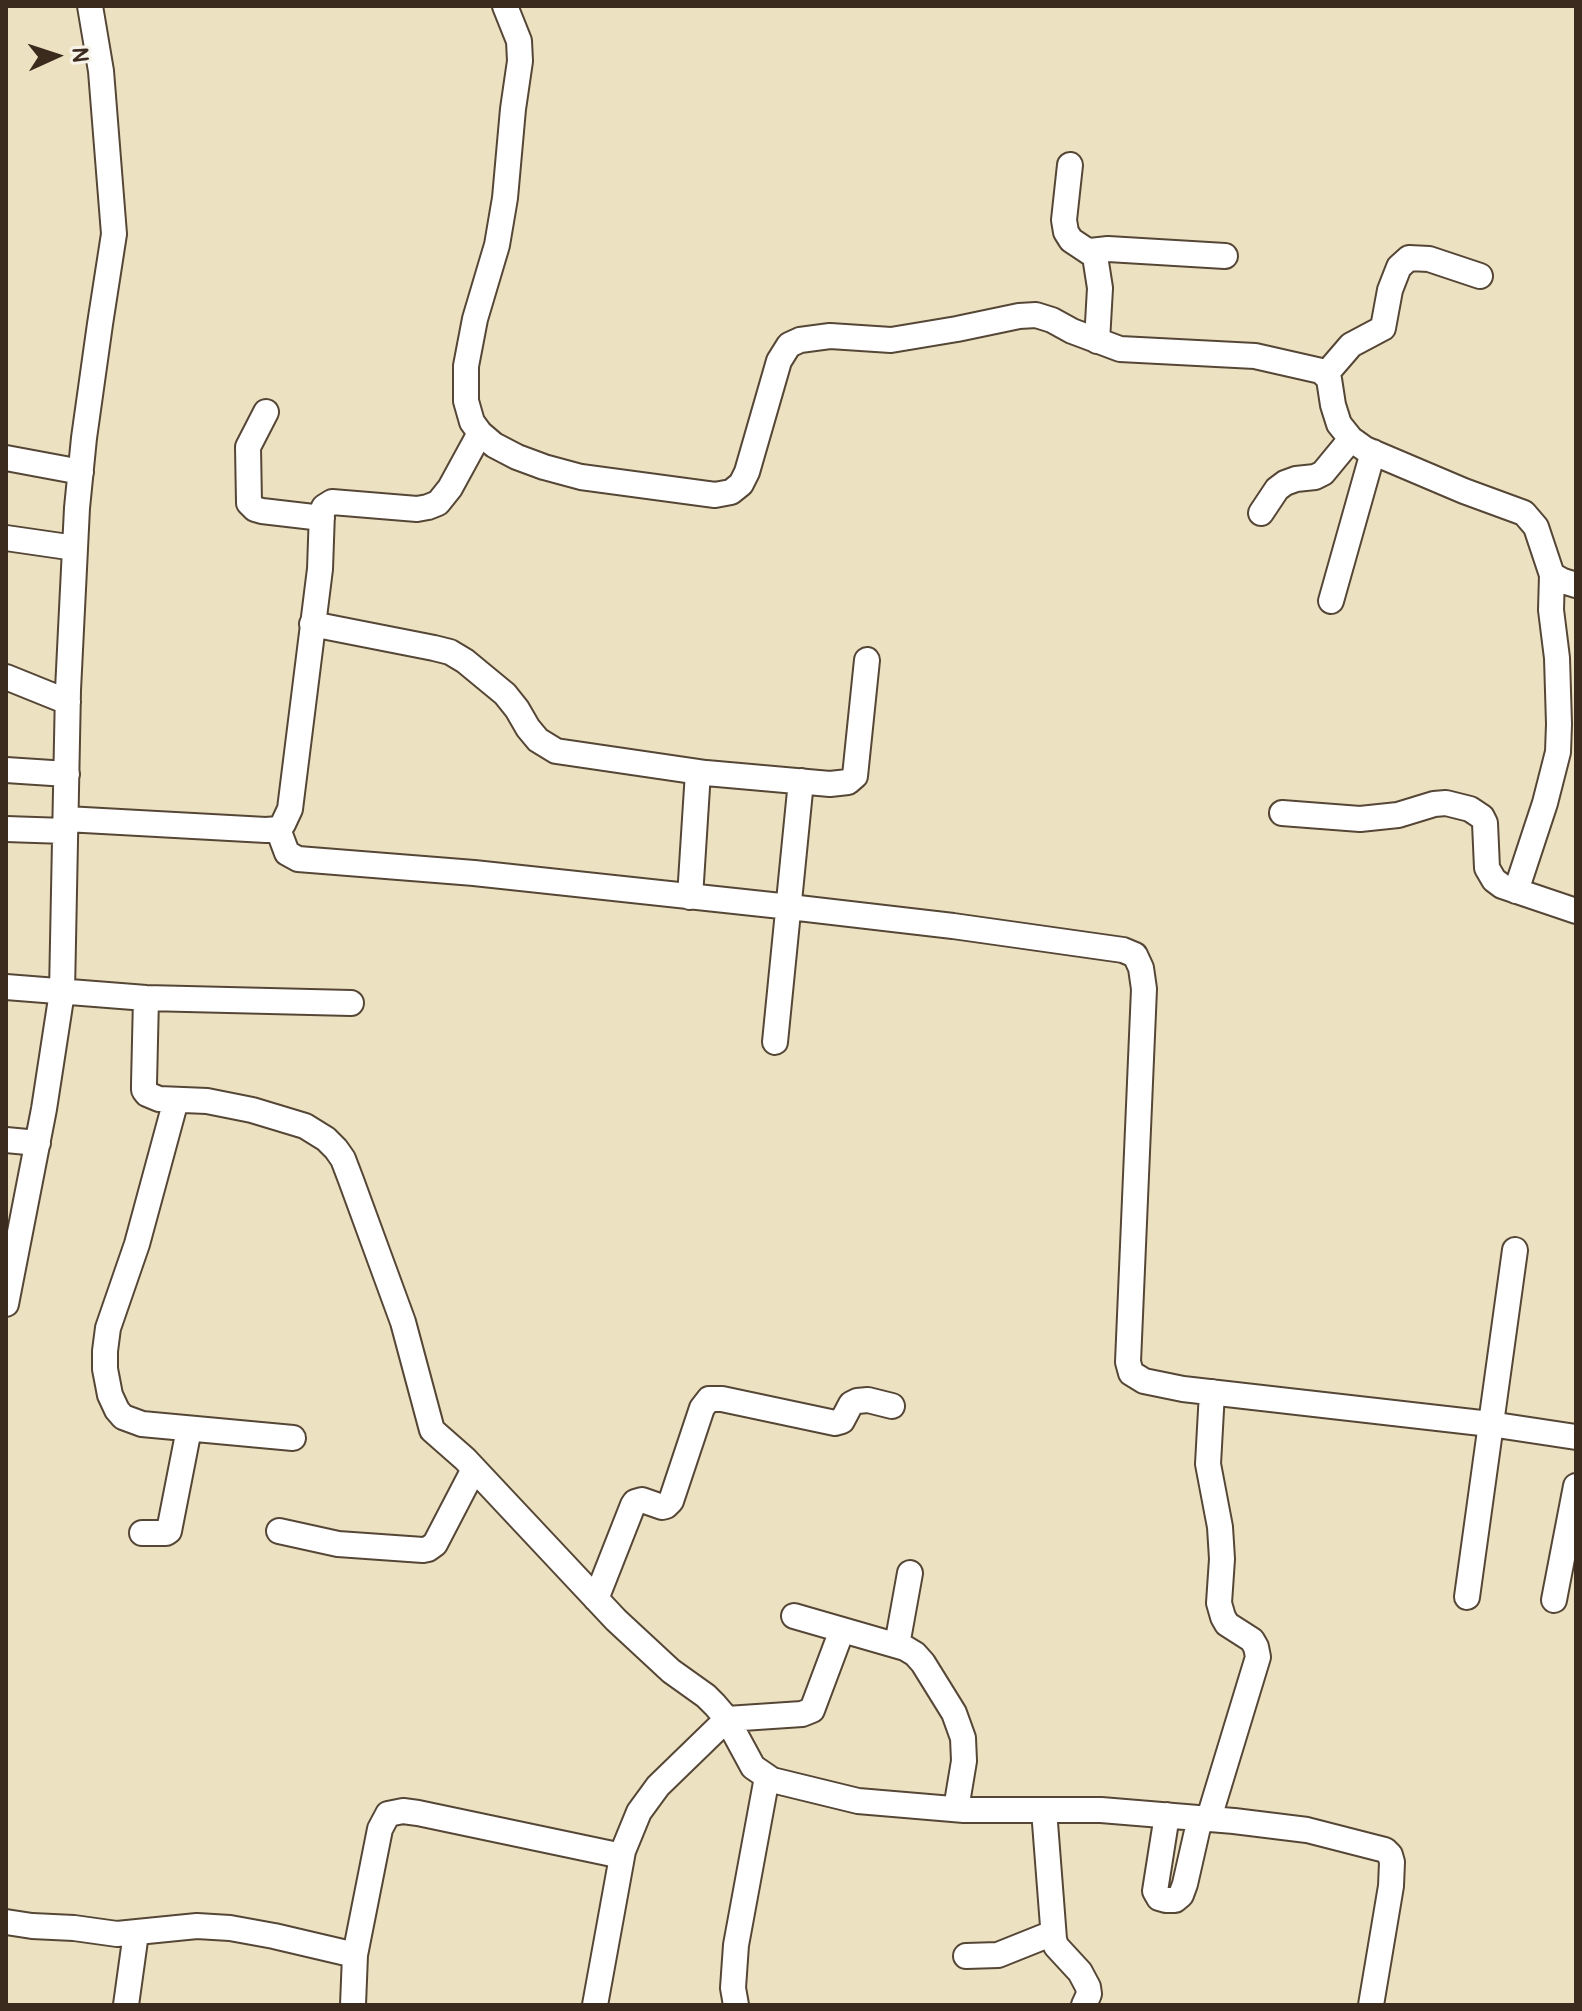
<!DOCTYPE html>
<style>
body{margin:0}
#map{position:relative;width:1582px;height:2011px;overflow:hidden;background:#ece2c1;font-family:Pangolin,sans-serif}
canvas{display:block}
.frame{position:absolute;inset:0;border:8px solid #3b2a1e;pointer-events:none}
.north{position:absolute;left:16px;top:16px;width:80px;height:80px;-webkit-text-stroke:6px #f7f3e8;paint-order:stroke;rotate:87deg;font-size:22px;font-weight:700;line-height:32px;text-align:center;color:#3b2a1e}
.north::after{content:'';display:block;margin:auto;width:28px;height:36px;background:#3b2a1e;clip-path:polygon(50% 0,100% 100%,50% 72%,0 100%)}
</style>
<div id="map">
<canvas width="1582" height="2011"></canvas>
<div class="frame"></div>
<div class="north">N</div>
</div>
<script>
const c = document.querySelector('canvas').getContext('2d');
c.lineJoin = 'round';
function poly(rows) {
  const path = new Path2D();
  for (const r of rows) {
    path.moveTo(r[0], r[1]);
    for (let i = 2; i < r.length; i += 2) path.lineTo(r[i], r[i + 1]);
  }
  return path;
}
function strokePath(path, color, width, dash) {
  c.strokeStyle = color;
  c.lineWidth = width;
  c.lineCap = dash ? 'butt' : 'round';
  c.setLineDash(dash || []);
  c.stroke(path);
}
const minor = poly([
 [505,6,519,41,520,61,513,109,505,198,497,245,475,319,466,366,466,401,472,422,480,433,494,445,517,457,544,467,581,477,715,495,731,492,741,484,747,472,779,361,789,345,800,340,830,336,891,340,957,329,1019,316,1036,315,1052,320,1072,331,1120,349,1255,356,1321,371,1329,379,1333,405,1339,424,1351,439,1365,449,1464,491,1524,513,1536,527,1552,575,1563,581,1576,585],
 [1070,165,1064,220,1066,232,1071,240,1095,256,1100,288,1097,341],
 [1090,251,1108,249,1225,256],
 [1326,374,1351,345,1383,328,1390,290,1399,267,1409,258,1429,259,1480,276],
 [266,412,248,447,249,503,255,509,262,511,322,518],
 [6,458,81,472],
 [1261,513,1277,489,1285,483,1296,479,1315,477,1323,473,1351,439],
 [6,538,75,548],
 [1331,601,1373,452],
 [312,624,434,648,450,652,465,661,505,694,517,709,528,728,538,740,556,751,706,773,830,784,848,782,855,776,867,660],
 [6,677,68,702],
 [6,770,67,774],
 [1282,813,1360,819,1398,815,1434,804,1446,803,1470,809,1482,817,1485,823,1487,868,1494,880,1502,886,1576,911],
 [66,819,266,830,278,829,283,824,290,809,320,569,322,512,324,507,332,502,417,509,428,507,438,503,450,488,480,433],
 [6,829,65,831],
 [278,829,287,853,298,859,474,873,781,906,953,926,1123,950,1135,955,1141,968,1144,989,1128,1362,1131,1373,1144,1381,1183,1389,1490,1424,1576,1437],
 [1516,891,1545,803,1558,752,1559,724,1557,658,1551,610,1552,575],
 [690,897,698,772],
 [6,987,146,998,351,1003],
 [146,998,144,1084,144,1090,147,1094,159,1099,207,1101,252,1110,305,1126,326,1139,336,1149,343,1159,351,1180,403,1322,432,1430,465,1459,616,1620,671,1671,706,1696,715,1705,727,1719,753,1767,772,1780,858,1801,964,1810,1101,1810,1234,1821,1307,1830,1385,1850,1390,1855,1392,1862,1391,1886,1371,2005],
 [775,1042,801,781],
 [176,1100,137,1244,108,1328,105,1351,105,1369,110,1395,117,1410,123,1417,142,1424,293,1438],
 [6,1140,38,1143],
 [6,1304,44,1109,62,992,68,690,77,508,84,438,100,324,114,234,101,71,90,6],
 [279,1531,338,1544,423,1550,428,1549,435,1544,474,1469],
 [142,1533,166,1533,169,1531,189,1429],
 [1467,1597,1515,1250],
 [596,1599,633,1505,635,1502,642,1500,662,1507,666,1506,671,1501,702,1408,709,1399,722,1399,835,1423,842,1421,851,1404,857,1401,868,1400,892,1406],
 [1554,1600,1576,1486],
 [794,1616,905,1648,915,1654,923,1663,954,1713,963,1738,964,1761,956,1809],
 [897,1645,910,1573],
 [1044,1810,1054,1939,1056,1946,1080,1972,1088,1987,1089,1994,1084,2005],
 [1167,1815,1155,1891,1159,1898,1166,1900,1175,1900,1181,1895,1185,1884,1200,1818],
 [1209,1818,1258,1657,1256,1647,1252,1640,1227,1624,1223,1617,1219,1603,1222,1559,1220,1527,1208,1464,1212,1392],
 [6,1922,32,1926,74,1928,117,1934,197,1926,230,1928,274,1936,355,1955],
 [966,1956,998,1955,1053,1933],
 [126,2005,136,1933],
 [353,2005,355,1955,380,1829,388,1814,403,1811,418,1813,622,1856],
 [595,2005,623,1851,639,1812,658,1786,727,1719,802,1714,812,1710,842,1630],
 [736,2005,733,1988,736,1945,767,1777]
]);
strokePath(minor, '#564636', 28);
strokePath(minor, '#fff', 24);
</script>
